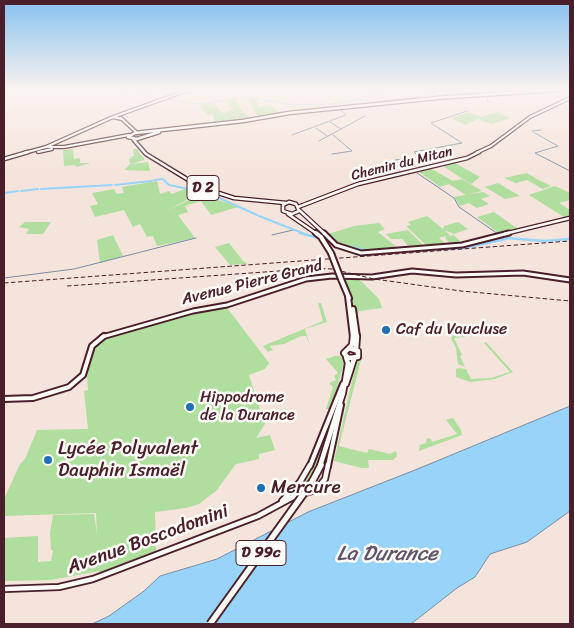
<!DOCTYPE html>
<meta charset="utf-8">
<style>
body{margin:0}
#map{position:relative;width:574px;height:628px;overflow:hidden;background:#f5e4db;font-family:Sriracha,sans-serif}
canvas{display:block}
.frame{position:absolute;inset:0;border:5px solid #4a1f2b;pointer-events:none}
</style>
<div id="map">
<canvas width="574" height="628"></canvas>
<div class="frame"></div>
</div>
<script>
const c = document.querySelector('canvas').getContext('2d');
c.lineJoin = 'round';
function fillPath(path, color) {
  c.fillStyle = color;
  c.fill(path, 'evenodd');
}
function poly(rows) {
  const path = new Path2D();
  for (const r of rows) {
    path.moveTo(r[0], r[1]);
    for (let i = 2; i < r.length; i += 2) path.lineTo(r[i], r[i + 1]);
  }
  return path;
}
function strokePath(path, color, width, dash) {
  c.strokeStyle = color;
  c.lineWidth = width;
  c.lineCap = dash ? 'butt' : 'round';
  c.setLineDash(dash || []);
  c.stroke(path);
}
function label(font, color, halo, rows, align = 'center') {
  c.font = font + ' Sriracha,sans-serif';
  c.lineWidth = 5;
  c.setLineDash([]);
  c.textBaseline = 'middle';
  c.strokeStyle = halo;
  c.fillStyle = color;
  for (const [text, x, y, turn = 0] of rows) {
    c.save();
    c.translate(x, y);
    c.rotate((+turn || 0) * Math.PI / 180);
    c.textAlign = isNaN(turn) ? turn : align;
    if (halo) c.strokeText(text, 0, 0);
    c.fillText(text, 0, 0);
    c.restore();
  }
}
fillPath(poly([
 [416,89,467,89,479,94,448,97,440,91,432,94],
 [235,98,241,109,250,118,239,119,235,115,237,119,236,120,215,122,213,114,207,115,199,105,213,102,222,113,233,110,225,100],
 [247,98,255,99,260,107,272,106,280,114,259,117,252,108,258,107,253,107],
 [468,112,481,117,497,112,510,118,491,124,478,119,465,125,451,118],
 [73,149,74,159,80,158,80,163,91,163,76,167,75,165,64,166,63,150],
 [133,149,137,149,145,160,131,164,148,162,150,171,124,170,130,164,129,159,133,159,129,158,134,156],
 [455,163,480,177,471,184,441,165],
 [430,168,453,181,462,179,482,191,466,195,449,184,440,187,418,171],
 [527,173,535,178,551,186,543,189,527,180,516,183,504,178],
 [157,181,160,194,169,191,172,194,185,189,202,192,166,211,202,194,238,207,211,215,201,201,185,206,188,212,178,215,195,238,157,246,153,236,147,237,140,224,133,227,124,210,95,217,90,206,98,204,92,193,114,189,117,194,124,193,122,187],
 [498,183,520,196,505,199,485,187],
 [555,186,570,193,570,200,559,203,570,210,570,216,564,217,529,195],
 [483,192,490,196,481,199,489,204,477,208,469,203,460,206,454,197],
 [494,212,518,229,500,234,477,217],
 [427,216,443,229,444,226,458,222,468,229,454,234,444,230,450,235,447,236,454,235,463,244,451,245,445,238,446,236,439,238,446,244,426,245,406,226,411,225,408,222],
 [25,222,51,222,43,234,26,234,29,229,19,227],
 [379,223,385,229,378,232,399,249,371,251,343,245,336,243,328,234,354,226],
 [408,230,425,247,410,248,402,239,391,239,386,234],
 [113,235,123,256,100,263,97,240],
 [229,243,243,261,248,264,230,265,215,247],
 [343,277,357,279,362,282,379,299,382,308,359,311,358,315],
 [318,303,321,303,327,322,305,329,310,346,306,336,301,336,284,344,270,346,273,350,268,352,263,346,323,321],
 [223,308,228,309,269,363,265,369,249,375,265,424,256,438,270,435,275,450,259,454,259,459,236,464,216,491,199,504,186,508,155,512,156,551,100,573,99,571,51,580,4,581,4,538,38,536,38,562,51,561,53,551,51,549,50,533,53,515,94,514,97,534,96,513,4,516,4,499,20,464,25,459,37,430,88,429,84,391,88,390,87,377,90,358,99,343,111,335,194,312],
 [472,330,477,335,474,336,454,338,462,355,460,356,465,367,458,364,456,348,451,338,453,335],
 [486,342,513,372,495,379,470,382,456,377,456,369,458,368,466,369,471,379,491,378,510,372,484,343],
 [335,356,340,356,344,360,344,364,334,397,329,409,326,409,333,387,329,383,336,380,334,376,338,373,326,359],
 [363,358,376,358,364,358,361,360,339,446,367,453,369,449,390,454,396,451,397,456,393,460,368,460,369,468,362,468,334,461,356,363],
 [336,406,319,461,307,483,305,481,313,468,314,460],
 [453,418,461,430,462,435,419,451,420,445,426,443,427,438,431,439,432,442,457,434,446,420]
]), '#afde9e');
const water = poly([
 [570,406,570,511,527,542,490,554,475,577,457,588,411,624,92,624,109,616,144,591,160,576,217,559,308,512,415,470,570,406]
]);
fillPath(water, '#98d4f9');
strokePath(water, '#798ca7', 1);
strokePath(poly([
 [179,89,183,91],
 [454,98,487,96,488,102],
 [371,103,419,97],
 [330,122,341,129],
 [316,128,327,136],
 [532,131,541,130],
 [533,132,558,146,535,153,570,171],
 [292,135,346,115,340,109],
 [319,141,365,116],
 [332,154,352,151,333,135],
 [406,171,395,160,419,157,414,152,462,143,431,123,467,111],
 [414,171,454,198,459,207,498,234],
 [272,235,293,230],
 [501,237,504,239],
 [4,278,74,269,196,238]
]), '#798ca7', 1);
strokePath(poly([
 [265,509,279,501]
]), '#798ca7', 2);
strokePath(poly([
 [113,89,122,93,131,89],
 [135,89,156,100,163,98,198,104,245,97,294,105,325,104],
 [330,104,356,100,384,90,414,89]
]), '#98d4f9', 1);
strokePath(poly([
 [154,180,163,179],
 [164,180,169,185,208,193,257,215],
 [142,182,152,181],
 [115,185,141,182],
 [41,189,112,185],
 [21,191,38,189],
 [4,193,18,191],
 [259,216,305,234]
]), '#98d4f9', 2);
strokePath(poly([
 [300,233,319,238],
 [507,238,544,241,570,239],
 [342,245,369,251],
 [379,253,463,248,506,239]
]), '#98d4f9', 2.5);
const secondaryFar4 = poly([
 [121,118,137,133],
 [122,119,113,117,191,89],
 [46,147,113,117],
 [38,152,52,149],
 [24,153,46,147,64,147,129,135],
 [476,153,491,146,530,117,570,98]
]);
const secondaryFar3 = poly([
 [4,159,28,152],
 [298,207,358,184,467,158,479,152],
 [299,210,325,234],
 [504,234,570,218]
]);
const secondaryFar2 = poly([
 [324,233,336,245,361,253,462,245,509,233],
 [102,337,193,311,227,305,306,279,332,276,372,277,412,271,456,275,523,273,570,280]
]);
const secondaryFar1 = poly([
 [4,399,33,398,69,387,83,375,92,346,104,336],
 [310,466,343,384],
 [328,466,341,405]
]);
const secondary = poly([
 [282,501,300,482,310,465],
 [4,589,59,587,93,579,258,516,295,496,316,490,325,479,328,465]
]);
const primaryFar3 = poly([
 [435,98,570,89],
 [159,132,137,139,128,137,135,133,243,121,289,113,437,98],
 [133,139,146,154,200,187,234,198,286,203],
 [289,202,296,204,299,211,292,214,283,211,283,205,289,202],
 [288,214,317,234]
]);
const primaryFar2 = poly([
 [316,233,321,237,331,253],
 [341,279,349,298],
 [348,296,353,337],
 [353,309,357,337]
]);
const primaryFar1 = poly([
 [349,348,358,351,358,357,348,358,344,353,349,348],
 [349,348,352,345,353,336],
 [356,350,357,336],
 [346,384,354,359],
 [320,466,343,393,348,363,346,357]
]);
const primary = poly([
 [312,482,321,465]
]);
strokePath(secondaryFar4, '#4a1f2b', 4.5);
strokePath(secondaryFar3, '#4a1f2b', 5);
strokePath(secondaryFar2, '#4a1f2b', 7);
strokePath(secondaryFar1, '#4a1f2b', 8);
strokePath(secondary, '#4a1f2b', 8);
strokePath(primaryFar3, '#4a1f2b', 5);
strokePath(primaryFar2, '#4a1f2b', 8);
strokePath(primaryFar1, '#4a1f2b', 8);
strokePath(primary, '#4a1f2b', 9);
strokePath(secondaryFar4, '#fdfcf7', 2);
strokePath(secondaryFar3, '#fdfcf7', 2.5);
strokePath(secondaryFar2, '#fdfcf7', 3);
strokePath(secondaryFar1, '#fdfcf7', 4);
strokePath(secondary, '#fdfcf7', 4.5);
strokePath(primaryFar3, '#fdfcf7', 2.5);
strokePath(primaryFar2, '#fdfcf7', 4);
strokePath(primaryFar1, '#fdfcf7', 4.5);
strokePath(primary, '#fdfcf7', 5.5);
strokePath(poly([
 [300,268,332,269,374,279,461,291,570,301],
 [4,283,570,241],
 [67,286,307,269]
]), '#4a1f2b', 1, [4.5, 2.5]);
const primaryBridgeFar1 = poly([
 [331,253,341,279]
]);
const primaryBridge = poly([
 [210,624,312,482]
]);
strokePath(primaryBridgeFar1, '#4a1f2b', 8, []);
strokePath(primaryBridge, '#4a1f2b', 9, []);
strokePath(primaryBridgeFar1, '#fdfcf7', 4);
strokePath(primaryBridge, '#fdfcf7', 5.5);
const sky = c.createLinearGradient(0, 0, 0, 176);
sky.addColorStop(0, '#88c1ef');
sky.addColorStop(0.51, '#faf3ef');
sky.addColorStop(1, '#faf3ef00');
c.fillStyle = sky;
c.fillRect(0, 0, 574, 176);
for (const [x, y, r, color] of [
 [386,330,5,"#1f6fb2"],
 [190,407,5,"#1f6fb2"],
 [48,460,5,"#1f6fb2"],
 [261,488,5,"#1f6fb2"]
]) {
  const dot = new Path2D();
  dot.arc(x, y, r, 0, 2 * Math.PI);
  c.fillStyle = color;
  c.fill(dot);
  strokePath(dot, '#fdfcf7', 2);
}
label('14px', '#4a1f2b', '#fdfcf7', [
 ["Chemin du Mitan",402,164,-14]
]);
for (const [x, y, w] of [
 [203,188,32],
 [261,553,50]
]) {
  const box = new Path2D();
  box.roundRect(x - w / 2, y - 12.5, w, 25, 4);
  c.fillStyle = '#fdfcf7';
  c.fill(box);
  strokePath(box, '#4a1f2b', 1);
}
label('bold 15px', '#4a1f2b', null, [
 ["D 2",203,188],
 ["D 99c",261,553]
]);
label('16px', '#4a1f2b', '#fdfcf7', [
 ["Avenue Pierre Grand",252,283,-14]
]);
label('16px', '#4a1f2b', '#fdfcf7', [
 ["Caf du Vaucluse",396,330],
 ["Hippodrome",200,398],
 ["de la Durance",200,416]
], 'left');
label('19px', '#4a1f2b', '#fdfcf7', [
 ["Lycée Polyvalent",58,449],
 ["Dauphin Ismaël",58,471],
 ["Mercure",271,488]
], 'left');
label('19px', '#4a1f2b', '#fdfcf7', [
 ["Avenue Boscodomini",148,540,-20]
]);
label('italic 21px', '#615569', '#fdfcf7', [
 ["La Durance",387,555]
]);
</script>
